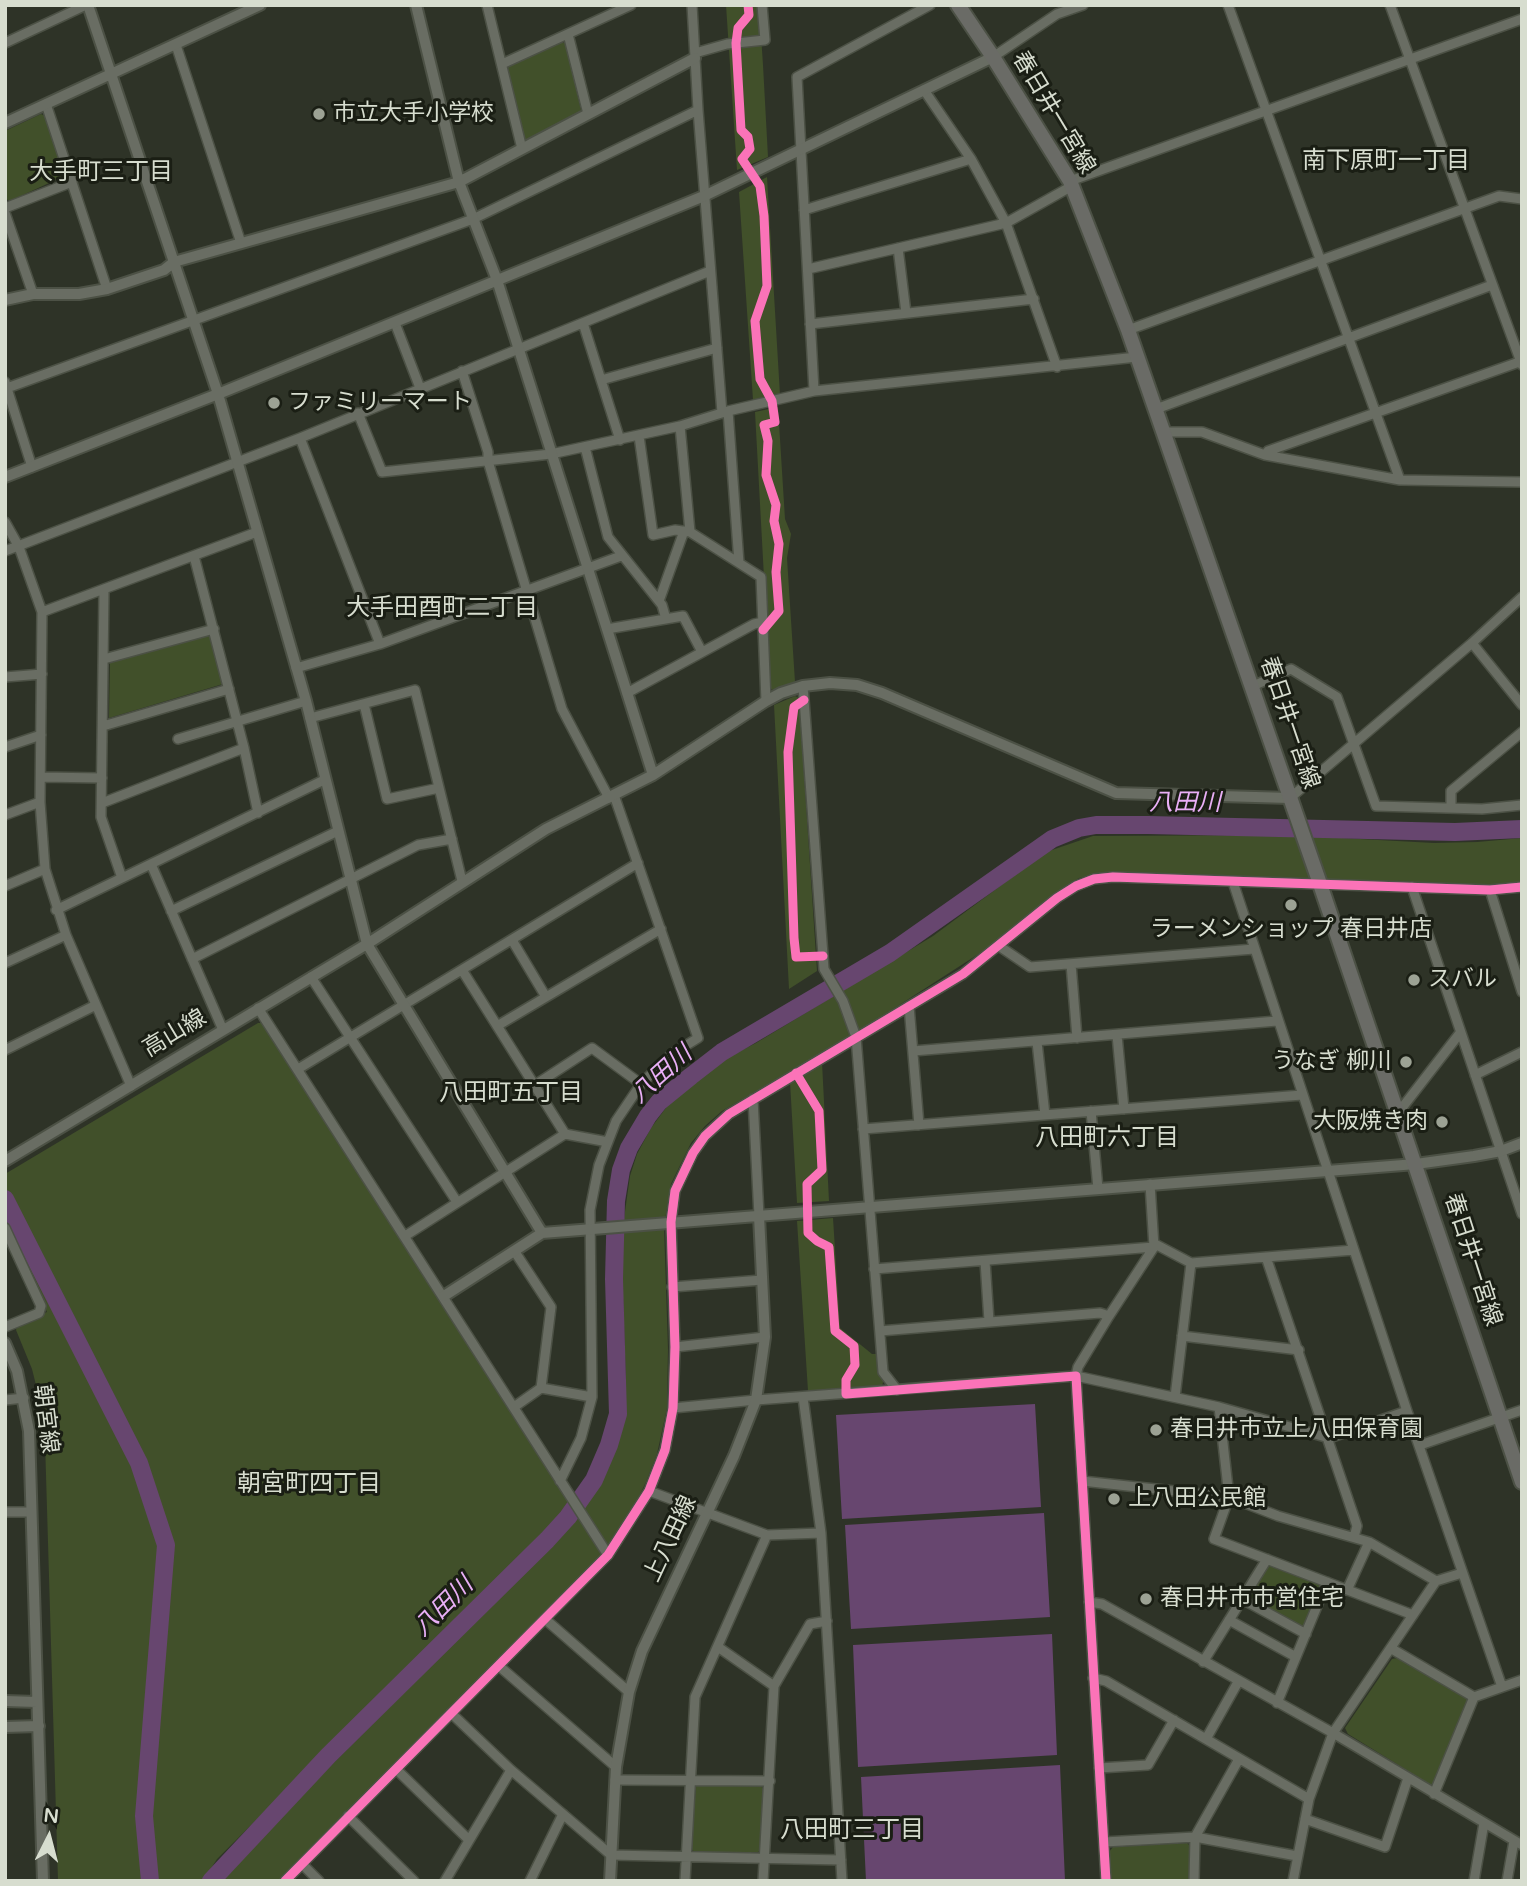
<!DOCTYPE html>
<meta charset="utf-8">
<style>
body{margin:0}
#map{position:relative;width:1527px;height:1886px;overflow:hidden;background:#2e3327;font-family:"Varela Round",sans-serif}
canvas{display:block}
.frame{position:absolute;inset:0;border:7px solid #d7ddcf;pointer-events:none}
.north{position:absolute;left:14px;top:1802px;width:70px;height:70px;-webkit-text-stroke:5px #1a1e14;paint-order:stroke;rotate:6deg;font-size:19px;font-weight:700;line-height:28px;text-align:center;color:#d7ddcf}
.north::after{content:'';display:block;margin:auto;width:24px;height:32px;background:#d7ddcf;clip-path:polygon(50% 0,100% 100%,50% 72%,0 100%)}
</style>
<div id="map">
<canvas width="1527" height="1886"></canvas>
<div class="frame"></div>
<div class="north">N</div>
</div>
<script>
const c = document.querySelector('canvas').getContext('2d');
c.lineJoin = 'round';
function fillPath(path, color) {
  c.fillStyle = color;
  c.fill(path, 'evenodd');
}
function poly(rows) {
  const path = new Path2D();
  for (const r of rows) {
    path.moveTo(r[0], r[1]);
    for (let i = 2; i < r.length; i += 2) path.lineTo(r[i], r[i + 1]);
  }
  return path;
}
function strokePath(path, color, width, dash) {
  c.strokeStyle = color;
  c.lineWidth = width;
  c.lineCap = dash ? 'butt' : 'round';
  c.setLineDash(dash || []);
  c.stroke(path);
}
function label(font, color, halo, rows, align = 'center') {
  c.font = font + ' "Varela Round","Noto Sans JP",sans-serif';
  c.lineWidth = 6;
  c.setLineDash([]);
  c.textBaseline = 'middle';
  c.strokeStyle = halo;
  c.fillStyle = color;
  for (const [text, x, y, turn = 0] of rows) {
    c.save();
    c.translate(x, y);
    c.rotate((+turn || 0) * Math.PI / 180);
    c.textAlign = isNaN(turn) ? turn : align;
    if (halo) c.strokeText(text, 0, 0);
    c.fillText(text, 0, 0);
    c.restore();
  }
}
fillPath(poly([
 [726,5,759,5,763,65,768,157,737,170],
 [562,42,566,44,581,110,580,114,527,141,523,139,507,70,508,66],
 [41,114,45,116,64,173,62,177,10,201,6,199,5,131],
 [767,177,780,395,753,400,739,192],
 [778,407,785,519,791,534,787,558,795,682,773,690,770,688,755,412],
 [211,633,223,684,109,718,110,661],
 [795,696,799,698,817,971,789,989,774,705],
 [1286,835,1434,843,1477,842,1522,838,1522,882,1489,885,1118,873,1079,878,1054,894,991,946,862,1029,722,1111,705,1126,691,1143,671,1184,664,1226,668,1349,667,1408,657,1454,646,1482,629,1517,602,1554,278,1881,220,1881,238,1858,395,1702,571,1521,592,1492,608,1464,621,1433,626,1383,621,1240,630,1176,637,1154,651,1128,671,1101,702,1073,719,1062,756,1043,933,936,1046,852,1093,836],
 [258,1023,263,1023,570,1504,490,1587,217,1859,203,1881,58,1881,45,1441,41,1405,32,1369,16,1330,17,1326,47,1312,5,1220,5,1174],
 [822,1062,829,1201,797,1203,790,1082],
 [833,1218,840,1328,872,1354,876,1354,878,1373,884,1379,882,1386,808,1391,797,1221],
 [1270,1566,1321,1585,1322,1589,1304,1627,1300,1628,1248,1598,1266,1567],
 [1397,1658,1467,1698,1468,1702,1435,1784,1431,1785,1348,1734,1345,1728,1392,1659],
 [696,1786,761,1786,764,1790,761,1849,758,1852,694,1852,691,1848],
 [1187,1843,1189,1845,1189,1881,1110,1881,1108,1853,1113,1847]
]), '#41502a');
fillPath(poly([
 [1035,1404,1041,1507,842,1519,836,1415],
 [1044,1513,1050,1617,851,1629,845,1525],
 [1052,1634,1057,1755,858,1767,853,1645],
 [1060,1765,1065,1881,866,1881,861,1777]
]), '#67466f');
strokePath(poly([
 [5,1199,139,1463,166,1545,144,1816,150,1881],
 [211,1881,328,1756,547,1540,568,1517,594,1480,609,1445,618,1414,614,1279,616,1201,621,1170,629,1148,648,1116,659,1102,691,1076,722,1052,890,953,1052,839,1079,828,1096,825,1148,825,1455,832,1522,829]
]), '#67466f', 18);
const minor = poly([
 [487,5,522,149],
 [692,5,698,110,722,413],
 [1228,5,1400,480],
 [1390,5,1522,365],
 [568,34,588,114],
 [5,43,86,5],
 [176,45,241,243],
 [695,53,727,44,765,40,762,5],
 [993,57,1057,14,1083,5],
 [502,64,631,5],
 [924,90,971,159,1006,223,1057,367],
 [46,104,107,289],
 [1070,181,1522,19],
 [5,208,72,182],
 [804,210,971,159],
 [5,213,33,294],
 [898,248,906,313],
 [808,269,1006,223,1072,186],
 [395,323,420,388],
 [583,323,620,440],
 [810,324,1034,299],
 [1128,330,1499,196,1522,199],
 [462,371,488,452,488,461,562,709,609,798],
 [601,380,717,348],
 [5,382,32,467],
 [7,388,473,219,698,110],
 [814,391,797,77,930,5],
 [1156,409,1492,285],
 [728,411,739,563],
 [358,413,382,472,551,454,680,426,728,411,814,391,1137,357],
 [680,426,690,532],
 [1165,432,1202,432,1265,455,1400,480,1522,482],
 [639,436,653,535,675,530,690,532,761,577,766,701],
 [300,438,380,644],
 [585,447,608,537,662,605,666,619],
 [1265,455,1268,451,1522,361],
 [5,522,19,547,42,612,40,802,45,869,66,935,131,1086],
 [5,551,300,438,710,271],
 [194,556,244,748,258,813],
 [104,590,101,817,122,878],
 [659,601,684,531],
 [42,612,257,532],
 [607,629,683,616,702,652],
 [1472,643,1522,705],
 [104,659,214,629],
 [296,668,380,644,621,556],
 [5,677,42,674],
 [803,686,824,969,843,1001,856,1037,883,1372,897,1390],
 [1253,686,1291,669,1337,697,1376,806,1482,809,1522,805],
 [627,693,754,624,763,622],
 [364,704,387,799,439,788],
 [310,718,415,690,462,881],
 [103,726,229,689],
 [178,739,306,701],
 [5,747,41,735],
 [41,777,102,778],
 [1290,798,1472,643,1522,597],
 [102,803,244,748],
 [1451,808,1451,791,1522,732],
 [5,815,40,802],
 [151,864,223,1030],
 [1233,882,1407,1411,1502,1687],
 [5,886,45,869],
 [1412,887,1522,1214],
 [1490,890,1522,992],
 [56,910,324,780],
 [171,911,338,831],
 [512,940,546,997],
 [999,946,1030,967,1254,949],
 [192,959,418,845,452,839],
 [5,963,66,935],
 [1071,964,1077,1038],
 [462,970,565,1134],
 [311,977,457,1202],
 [909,1006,919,1125],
 [258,1008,608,1555],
 [497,1026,661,929],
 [1117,1035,1124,1109],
 [1037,1042,1045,1115],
 [5,1050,96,1005],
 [913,1051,1277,1021],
 [298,1069,638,863],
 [1475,1075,1522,1052],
 [535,1085,592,1048,641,1084],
 [753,1099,759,1216],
 [1091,1111,1098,1189],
 [1398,1113,1460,1033],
 [863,1129,1302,1095],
 [5,1228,41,1306,39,1313,5,1327],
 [405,1236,565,1134,608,1142],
 [1155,1244,1191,1263,1354,1250],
 [515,1252,551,1307,541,1388],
 [1266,1257,1357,1526,1354,1537],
 [985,1261,989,1321],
 [874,1269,1154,1247],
 [672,1287,762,1280],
 [880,1331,1100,1313,1109,1316],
 [1182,1336,1299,1350],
 [675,1347,765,1337],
 [803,1397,821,1533,842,1881],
 [1175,1397,1191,1263],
 [5,1400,24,1398],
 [514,1407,541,1388,592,1397],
 [1219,1407,1229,1497,1214,1539,1413,1615],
 [673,1408,756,1400,1076,1376,1219,1407,1329,1438,1407,1411],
 [1420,1445,1522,1410],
 [560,1481,581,1438,592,1397,590,1210,599,1165,616,1121,641,1084,672,1054,698,1038,614,795],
 [1082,1481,1229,1497,1278,1516,1369,1542,1436,1581],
 [649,1491,767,1535,821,1533],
 [5,1512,31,1512],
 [1347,1590,1369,1542],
 [1242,1599,1306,1634],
 [1089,1602,1102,1604,1333,1733,1522,1845],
 [545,1619,629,1692],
 [1229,1620,1296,1657],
 [718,1647,774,1686],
 [1392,1649,1474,1697,1522,1680],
 [1203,1662,1267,1559],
 [499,1666,616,1767],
 [1093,1678,1106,1681,1309,1799],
 [1277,1703,1327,1582],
 [451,1713,511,1770,611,1855,841,1860],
 [1206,1739,1238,1682],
 [1099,1768,1148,1765,1174,1720],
 [396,1769,469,1840],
 [615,1780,770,1781],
 [1434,1794,1474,1697],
 [348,1816,414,1881],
 [1305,1819,1385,1847,1408,1778],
 [1104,1842,1195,1837,1297,1856],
 [302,1864,319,1881],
 [285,1881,608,1555,649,1491,665,1450,673,1408,675,1347,671,1222,675,1191,693,1153,705,1136,729,1114,963,974,1057,898,1076,886,1094,879,1113,877,1490,890,1522,887],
 [445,1881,511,1770],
 [530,1881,563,1814],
 [685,1881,695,1697,767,1535],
 [763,1881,774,1686,810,1624,827,1621],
 [1106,1881,1076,1376,1078,1367,1109,1316,1154,1247,1150,1184],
 [1194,1881,1195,1837,1239,1759],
 [1293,1881,1309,1799,1333,1733,1436,1581,1462,1573],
 [1474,1881,1484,1823],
 [1507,1881,1514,1841]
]);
const tertiary = poly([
 [88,5,218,394,306,701,367,944,542,1233],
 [416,5,459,182,497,280,653,775],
 [5,123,260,5],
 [5,300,33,294,79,294,107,289,164,270,174,262,459,182,695,58],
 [5,477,218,394,704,196,993,57],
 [5,1161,367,944,546,829,653,775,766,701,781,693,803,686,830,683,857,685,882,693,1116,793,1290,798],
 [444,1296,542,1233,1416,1164,1474,1156,1501,1151,1522,1143],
 [5,1343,17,1371,29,1431,43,1881],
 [5,1701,37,1702],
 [5,1727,39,1726],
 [610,1881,616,1767,629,1692,642,1651,734,1456,756,1400,765,1337,759,1216]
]);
const primary = poly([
 [958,5,993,57,1070,181,1128,330,1318,878,1522,1482]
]);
strokePath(minor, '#4c5145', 12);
strokePath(tertiary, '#4c5145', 14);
strokePath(primary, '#4c5145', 18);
strokePath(minor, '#696d63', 9);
strokePath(tertiary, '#696d63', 10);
strokePath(primary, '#6a6b66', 14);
strokePath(poly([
 [748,5,749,15,738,28,736,43,741,130,748,137,750,149,742,159,760,186,764,216,767,286,755,321,760,379,772,401,775,422,764,425,768,441,766,475,776,505,774,521,779,544,776,572,779,611,763,630],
 [804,700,794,707,788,752,794,938,796,957,823,956],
 [796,1073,819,1111,822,1170,807,1184,808,1233,817,1241,829,1247,835,1331,854,1346,855,1365,846,1380,846,1394,1076,1376,1106,1881],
 [285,1881,608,1555,649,1491,665,1450,673,1408,675,1347,671,1222,675,1191,693,1153,705,1136,729,1114,963,974,1057,898,1076,886,1094,879,1113,877,1490,890,1522,887]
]), '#fb73b8', 9);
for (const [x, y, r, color] of [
 [319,114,7,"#9ca294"],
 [274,403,7,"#9ca294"],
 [1291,905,7,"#9ca294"],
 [1414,980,7,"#9ca294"],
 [1406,1062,7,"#9ca294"],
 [1442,1122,7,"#9ca294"],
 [1156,1430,7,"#9ca294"],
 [1114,1499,7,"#9ca294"],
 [1146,1599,7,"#9ca294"]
]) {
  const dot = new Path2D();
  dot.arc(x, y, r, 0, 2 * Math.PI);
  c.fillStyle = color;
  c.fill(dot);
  strokePath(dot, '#1a1e14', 2.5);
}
label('23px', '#d7ddcf', '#1a1e14', [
 ["春日井一宮線",1053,113,59],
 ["春日井一宮線",1289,723,71],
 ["高山線",175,1034,-31],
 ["春日井一宮線",1472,1260,72],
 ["朝宮線",45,1419,83],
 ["上八田線",671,1539,-65]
]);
label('23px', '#d7ddcf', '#1a1e14', [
 ["市立大手小学校",333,114],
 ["ファミリーマート",288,403],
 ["ラーメンショップ 春日井店",1291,930,"center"],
 ["スバル",1428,980],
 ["うなぎ 柳川",1392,1062,"right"],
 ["大阪焼き肉",1428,1122,"right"],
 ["春日井市立上八田保育園",1170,1430],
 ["上八田公民館",1128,1499],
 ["春日井市市営住宅",1160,1599]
], 'left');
label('24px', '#d7ddcf', '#1a1e14', [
 ["南下原町一丁目",1386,162],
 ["大手町三丁目",101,173],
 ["大手田酉町二丁目",442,609],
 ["八田町五丁目",511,1094],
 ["八田町六丁目",1107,1139],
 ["朝宮町四丁目",309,1485],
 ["八田町三丁目",852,1831]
]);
label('italic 24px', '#e9aff6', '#1a1e14', [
 ["八田川",1185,804],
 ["八田川",662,1075,-42],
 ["八田川",444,1607,-45]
]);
</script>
